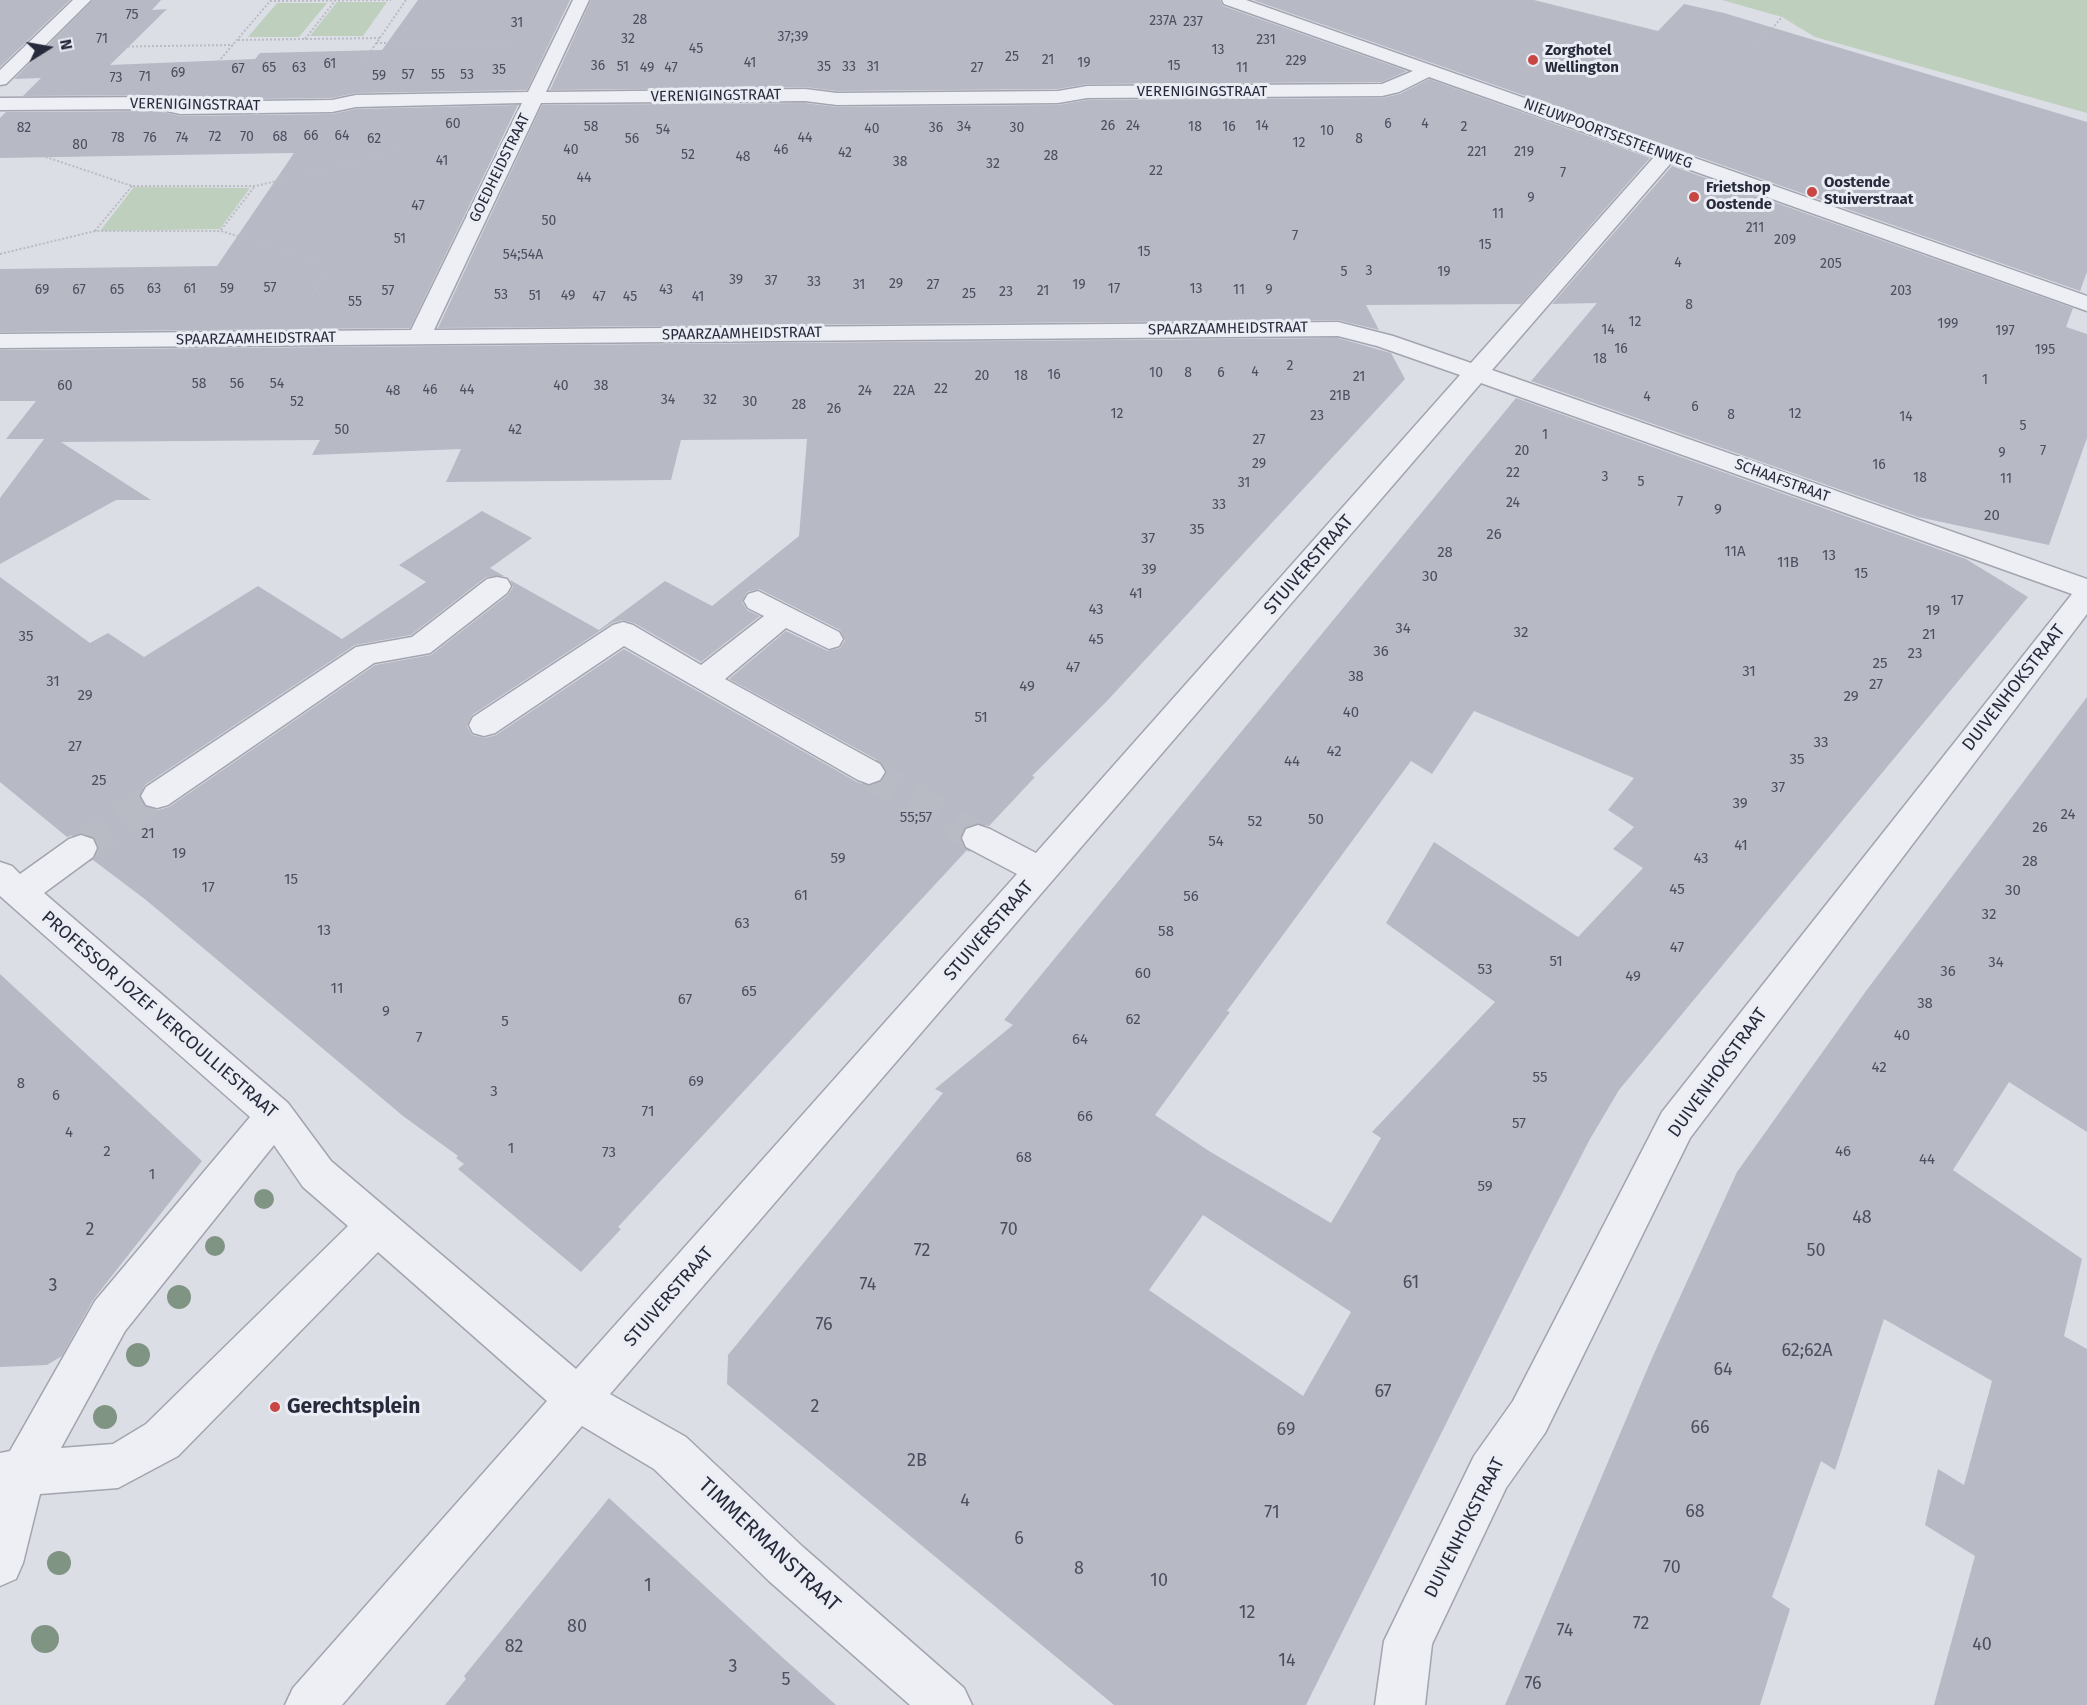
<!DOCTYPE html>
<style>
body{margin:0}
#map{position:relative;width:2087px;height:1705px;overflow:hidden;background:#dcdee6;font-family:"Fira Sans",sans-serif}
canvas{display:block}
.north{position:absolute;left:18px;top:18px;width:60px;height:60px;-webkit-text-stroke:4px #ebedf4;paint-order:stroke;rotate:79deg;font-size:16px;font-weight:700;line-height:24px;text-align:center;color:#262a3b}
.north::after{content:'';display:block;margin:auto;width:21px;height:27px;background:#262a3b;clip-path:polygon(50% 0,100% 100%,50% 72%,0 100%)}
</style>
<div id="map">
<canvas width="2087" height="1705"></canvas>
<div class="north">N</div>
</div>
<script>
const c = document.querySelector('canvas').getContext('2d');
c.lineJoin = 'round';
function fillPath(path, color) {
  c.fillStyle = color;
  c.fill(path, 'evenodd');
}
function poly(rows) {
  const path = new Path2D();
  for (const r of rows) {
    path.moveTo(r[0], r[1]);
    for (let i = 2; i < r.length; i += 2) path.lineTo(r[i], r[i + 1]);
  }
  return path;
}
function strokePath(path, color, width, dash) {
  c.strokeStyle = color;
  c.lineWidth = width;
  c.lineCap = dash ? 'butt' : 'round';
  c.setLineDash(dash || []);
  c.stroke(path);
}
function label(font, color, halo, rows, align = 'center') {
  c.font = font + ' "Fira Sans",sans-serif';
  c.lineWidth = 6;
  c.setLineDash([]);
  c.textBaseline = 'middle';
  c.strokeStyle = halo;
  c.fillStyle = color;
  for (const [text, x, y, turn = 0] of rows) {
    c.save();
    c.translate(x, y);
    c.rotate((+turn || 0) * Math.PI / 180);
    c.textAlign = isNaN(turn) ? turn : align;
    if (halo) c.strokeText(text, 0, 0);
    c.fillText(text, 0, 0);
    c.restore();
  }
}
fillPath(poly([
 [1722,0,2087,0,2087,113,1815,37,1782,17],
 [337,2,387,2,363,36,310,36],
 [277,3,327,3,299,37,248,37],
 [134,187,250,188,220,229,100,231]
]), '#bfcfbd');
fillPath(poly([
 [0,0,70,0,0,67],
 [93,0,161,0,152,10,167,9,110,65,255,59,260,53,382,50,418,0,570,0,527,90,356,93,332,98,180,100,158,95,23,96,41,78,14,79],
 [591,0,1220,0,1223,6,1407,71,1382,82,1087,84,1058,89,837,91,805,87,550,90],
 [1253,0,1534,0,1658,31,1684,4,1724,13,2087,122,2087,272,2080,291],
 [1429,79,1650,158,1521,304,1366,305,1379,330,1338,320,438,328,542,105,805,103,837,107,1058,105,1087,100,1382,98,1400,94],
 [518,105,410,328,0,332,0,269,217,266,294,153,0,158,0,118,6,112,158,111,180,116,332,114,356,109],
 [1672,166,2073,308,2066,327,2087,334,2087,438,2049,545,1918,517,1531,381,1597,303,1552,304],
 [1338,338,1391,353,1405,379,1107,701,1032,776,1035,777,989,826,977,823,964,828,960,839,967,850,618,1227,621,1229,581,1272,458,1169,464,1164,456,1158,458,1156,403,1116,146,900,93,860,99,849,94,837,80,833,67,837,0,782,0,577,90,643,108,633,144,657,258,586,342,639,426,582,399,565,482,511,532,538,490,568,504,576,486,577,411,635,355,645,145,785,139,797,145,807,158,810,169,807,375,665,431,655,508,595,513,587,510,580,599,630,665,581,712,606,799,536,807,439,681,440,671,480,446,482,461,449,312,455,320,440,61,442,151,500,116,500,0,564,0,498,44,439,6,439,36,401,0,401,0,350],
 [759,589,840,630,845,640,840,648,828,651,786,631,729,679,881,762,887,773,881,782,868,786,857,782,624,649,496,735,485,738,472,735,467,726,472,715,612,623,622,620,634,623,701,662,760,616,747,610,742,602,747,592],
 [1516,398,1966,559,2028,597,1619,1090,1590,1139,1531,1253,1306,1705,1114,1705,727,1384,728,1355,943,1093,935,1089,1013,1025,1004,1020],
 [1474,711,1634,778,1608,810,1634,827,1613,849,1643,868,1578,937,1434,842,1386,923,1495,1002,1372,1132,1381,1138,1331,1223,1209,1151,1155,1115,1230,1012,1227,1011,1411,761,1432,774],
 [1203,1215,1351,1312,1303,1396,1149,1290],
 [2087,697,2087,1132,2009,1082,1953,1170,2082,1259,2064,1336,2087,1349,2087,1705,1934,1705,1975,1556,1925,1525,1938,1469,1964,1485,1992,1381,1884,1319,1835,1470,1821,1461,1772,1597,1790,1609,1760,1705,1505,1705,1652,1358,1737,1172,1866,991],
 [0,974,202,1161,93,1300,62,1356,47,1365,0,1367],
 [609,1498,782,1657,836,1705,445,1705,466,1679,464,1676]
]), '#b7b9c5');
strokePath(poly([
 [869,772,978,838],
 [81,848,157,796]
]), '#b8bac4', 33, [33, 16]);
const minor = poly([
 [73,0,91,0,6,84,0,85,0,70,73,0],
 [573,0,589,0,546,92,805,89,837,93,1058,91,1087,86,1382,84,1413,71,1224,4,1222,0,1246,0,2087,296,2087,311,1671,163,1492,370,2087,579,2087,614,1690,1138,1545,1433,1506,1488,1432,1644,1425,1705,1375,1705,1384,1641,1474,1456,1513,1401,1662,1112,2072,594,1481,383,610,1394,686,1437,803,1547,964,1688,972,1705,910,1705,769,1581,654,1469,582,1426,342,1705,285,1705,293,1688,547,1401,378,1252,178,1456,118,1488,40,1494,23,1563,16,1579,0,1586,0,1453,10,1451,95,1301,250,1117,0,896,0,862,12,866,20,874,69,839,81,835,93,839,97,848,93,857,44,893,288,1103,331,1161,576,1369,1017,874,966,847,962,838,966,829,978,825,990,829,1036,853,1460,375,1377,346,1338,336,0,348,0,334,411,330,522,103,356,107,332,112,180,114,158,109,0,110,0,98,158,97,180,102,332,100,356,95,528,92,573,0],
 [1429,77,1654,157,1471,363,1393,336,1338,322,434,330,541,103,805,101,837,105,1058,103,1087,98,1382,96,1399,92,1429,77],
 [274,1145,303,1187,348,1226,146,1424,113,1444,61,1448,125,1331,274,1145],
 [497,577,507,579,511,586,507,593,430,653,374,663,168,805,157,808,146,805,141,796,146,787,356,647,412,637,487,579,497,577],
 [758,591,839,632,843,639,839,646,829,649,786,628,725,679,880,764,885,772,880,780,869,784,858,780,624,646,495,733,484,736,473,733,469,725,473,717,613,625,623,622,633,625,701,665,764,616,748,608,744,601,748,594,758,591]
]);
strokePath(minor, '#a2a4af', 3);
strokePath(poly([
 [270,1,391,0],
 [305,39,335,1],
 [238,40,380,38],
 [376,43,516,42],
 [92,47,233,45],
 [1756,47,1782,17],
 [364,61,406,0],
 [213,68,271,0],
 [54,143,43,156,132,186,256,186,390,153,398,140],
 [221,230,255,186],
 [95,231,132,186],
 [0,254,95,231,221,231,329,264,325,271]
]), '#babcc4', 2, [2, 2]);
strokePath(poly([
 [311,298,326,270]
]), '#babcc4', 3, [4, 4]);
fillPath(minor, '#eeeff4');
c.fillStyle = '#809484';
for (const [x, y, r] of [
 [264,1199,10],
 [215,1246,10],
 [179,1297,12],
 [138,1355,12],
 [105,1417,12],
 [59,1563,12],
 [45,1639,14]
]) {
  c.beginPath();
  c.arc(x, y, r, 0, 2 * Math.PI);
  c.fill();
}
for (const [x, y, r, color] of [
 [1533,60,6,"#c94743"],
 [1812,192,6,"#c94743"],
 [1694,197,6,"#c94743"],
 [275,1407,6,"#c94743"]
]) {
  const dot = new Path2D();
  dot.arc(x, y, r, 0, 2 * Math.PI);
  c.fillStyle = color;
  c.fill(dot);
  strokePath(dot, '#ebedf4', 2);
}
label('14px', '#4a4e5e', null, [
 ["75",132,15],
 ["28",640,20],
 ["237A",1163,21],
 ["237",1193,22],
 ["31",517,23],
 ["37;39",793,37],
 ["71",102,39],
 ["32",628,39],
 ["231",1266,40],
 ["45",696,49],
 ["13",1218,50],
 ["25",1012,57],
 ["21",1048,60],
 ["229",1296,61],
 ["41",750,63],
 ["19",1084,63],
 ["61",330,64],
 ["36",598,66],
 ["15",1174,66],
 ["51",623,67],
 ["35",824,67],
 ["33",849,67],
 ["31",873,67],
 ["65",269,68],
 ["63",299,68],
 ["49",647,68],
 ["47",671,68],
 ["27",977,68],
 ["11",1242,68],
 ["67",238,69],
 ["35",499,70],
 ["69",178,73],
 ["57",408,75],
 ["55",438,75],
 ["53",467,75],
 ["59",379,76],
 ["71",145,77],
 ["73",116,78],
 ["60",453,124],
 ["6",1388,124],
 ["4",1425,124],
 ["26",1108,126],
 ["24",1133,126],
 ["14",1262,126],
 ["58",591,127],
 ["34",964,127],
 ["18",1195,127],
 ["16",1229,127],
 ["2",1464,127],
 ["82",24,128],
 ["36",936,128],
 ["30",1017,128],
 ["40",872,129],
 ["54",663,130],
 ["10",1327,131],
 ["66",311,136],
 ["64",342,136],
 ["72",215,137],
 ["70",247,137],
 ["68",280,137],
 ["78",118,138],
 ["76",150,138],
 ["74",182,138],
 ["44",805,138],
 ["62",374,139],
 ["56",632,139],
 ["8",1359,139],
 ["12",1299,143],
 ["80",80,145],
 ["40",571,150],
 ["46",781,150],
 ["221",1477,152],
 ["219",1524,152],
 ["42",845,153],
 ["52",688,155],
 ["28",1051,156],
 ["48",743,157],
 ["41",442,161],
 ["38",900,162],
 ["32",993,164],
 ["22",1156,171],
 ["7",1563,173],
 ["44",584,178],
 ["9",1531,198],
 ["47",418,206],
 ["11",1498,214],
 ["50",549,221],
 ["211",1755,228],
 ["7",1295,236],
 ["51",400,239],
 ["209",1785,240],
 ["15",1485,245],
 ["15",1144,252],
 ["54;54A",523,255],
 ["4",1678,263],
 ["205",1831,264],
 ["3",1369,271],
 ["5",1344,272],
 ["19",1444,272],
 ["39",736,280],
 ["37",771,281],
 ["33",814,282],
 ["29",896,284],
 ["31",859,285],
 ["27",933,285],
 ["19",1079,285],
 ["57",270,288],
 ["63",154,289],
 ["61",190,289],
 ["59",227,289],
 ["17",1114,289],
 ["13",1196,289],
 ["69",42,290],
 ["67",79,290],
 ["65",117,290],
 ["43",666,290],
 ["11",1239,290],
 ["9",1269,290],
 ["57",388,291],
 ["21",1043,291],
 ["203",1901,291],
 ["23",1006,292],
 ["25",969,294],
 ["53",501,295],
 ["51",535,296],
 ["49",568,296],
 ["47",599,297],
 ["45",630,297],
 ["41",698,297],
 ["55",355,302],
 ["8",1689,305],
 ["12",1635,322],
 ["199",1948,324],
 ["14",1608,330],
 ["197",2005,331],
 ["16",1621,349],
 ["195",2045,350],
 ["18",1600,359],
 ["2",1290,366],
 ["4",1255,372],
 ["10",1156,373],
 ["8",1188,373],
 ["6",1221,373],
 ["16",1054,375],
 ["20",982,376],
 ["18",1021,376],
 ["21",1359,377],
 ["1",1985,380],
 ["58",199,384],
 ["56",237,384],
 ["54",277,384],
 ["60",65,386],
 ["40",561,386],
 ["38",601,386],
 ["22",941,389],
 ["46",430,390],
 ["44",467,390],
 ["48",393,391],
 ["24",865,391],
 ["22A",904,391],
 ["21B",1340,396],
 ["4",1647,397],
 ["34",668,400],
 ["32",710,400],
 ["52",297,402],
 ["30",750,402],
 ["28",799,405],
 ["6",1695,407],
 ["26",834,409],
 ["12",1117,414],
 ["12",1795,414],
 ["8",1731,415],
 ["23",1317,416],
 ["14",1906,417],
 ["5",2023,426],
 ["50",342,430],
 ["42",515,430],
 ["1",1545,435],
 ["27",1259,440],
 ["20",1522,451],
 ["7",2043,451],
 ["9",2002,453],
 ["29",1259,464],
 ["16",1879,465],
 ["22",1513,473],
 ["3",1605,477],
 ["18",1920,478],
 ["11",2006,479],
 ["5",1641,482],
 ["31",1244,483],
 ["7",1680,502],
 ["24",1513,503],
 ["33",1219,505]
]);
label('bold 15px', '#262a3b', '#ebedf4', [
 ["Zorghotel",1545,51],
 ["Wellington",1545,68],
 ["Oostende",1824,183],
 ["Stuiverstraat",1824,200],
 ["Frietshop",1706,188],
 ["Oostende",1706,205]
], 'left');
label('15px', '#262a3b', '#ebedf4', [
 ["VERENIGINGSTRAAT",1202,92],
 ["VERENIGINGSTRAAT",716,96,-1],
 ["VERENIGINGSTRAAT",195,105,1],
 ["NIEUWPOORTSESTEENWEG",1608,134,20],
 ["GOEDHEIDSTRAAT",500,168,-64],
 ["SPAARZAAMHEIDSTRAAT",1228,329,-1],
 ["SPAARZAAMHEIDSTRAAT",742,334,-1],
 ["SPAARZAAMHEIDSTRAAT",256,339,-1],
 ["SCHAAFSTRAAT",1782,481,20]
]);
label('15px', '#4a4e5e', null, [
 ["9",1718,510],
 ["20",1992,516],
 ["35",1197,530],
 ["26",1494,535],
 ["37",1148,539],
 ["11A",1735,552],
 ["28",1445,553],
 ["13",1829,556],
 ["11B",1788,563],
 ["39",1149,570],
 ["15",1861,574],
 ["30",1430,577],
 ["41",1136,594],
 ["17",1957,601],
 ["43",1096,610],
 ["19",1933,611],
 ["34",1403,629],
 ["32",1521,633],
 ["21",1929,635],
 ["35",26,637],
 ["45",1096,640],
 ["36",1381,652],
 ["23",1915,654],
 ["25",1880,664],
 ["47",1073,668],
 ["31",1749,672],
 ["38",1356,677],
 ["31",53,682],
 ["27",1876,685],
 ["49",1027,687],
 ["29",85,696],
 ["29",1851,697],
 ["40",1351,713],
 ["51",981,718],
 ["33",1821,743],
 ["27",75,747],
 ["42",1334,752],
 ["35",1797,760],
 ["44",1292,762],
 ["25",99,781],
 ["37",1778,788],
 ["39",1740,804],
 ["24",2068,815],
 ["55;57",916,818],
 ["50",1316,820],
 ["52",1255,822],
 ["26",2040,828],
 ["21",148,834],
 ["54",1216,842],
 ["41",1741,846],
 ["19",179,854],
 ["59",838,859],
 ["43",1701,859],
 ["28",2030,862],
 ["15",291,880],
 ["17",208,888],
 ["45",1677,890],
 ["30",2013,891],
 ["61",801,896],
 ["56",1191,897],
 ["32",1989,915],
 ["63",742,924],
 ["13",324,931],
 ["58",1166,932],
 ["47",1677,948],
 ["51",1556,962],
 ["34",1996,963],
 ["53",1485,970],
 ["36",1948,972],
 ["60",1143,974],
 ["49",1633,977],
 ["11",337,989],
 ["65",749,992],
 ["67",685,1000],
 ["38",1925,1004],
 ["9",386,1012],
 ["62",1133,1020],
 ["5",505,1022],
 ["40",1902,1036],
 ["7",419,1038],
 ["64",1080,1040],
 ["42",1879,1068],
 ["55",1540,1078],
 ["69",696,1082],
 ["8",21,1084],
 ["3",494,1092],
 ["6",56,1096],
 ["71",648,1112],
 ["66",1085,1117],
 ["57",1519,1124],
 ["4",69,1133],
 ["1",511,1149],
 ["2",107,1152],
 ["46",1843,1152],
 ["73",609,1153],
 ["68",1024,1158],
 ["44",1927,1160],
 ["1",152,1175],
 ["59",1485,1187]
]);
label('18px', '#262a3b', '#ebedf4', [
 ["STUIVERSTRAAT",1309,565,-49],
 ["DUIVENHOKSTRAAT",2014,688,-52],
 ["STUIVERSTRAAT",989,931,-49],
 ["PROFESSOR JOZEF VERCOULLIESTRAAT",159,1015,41],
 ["DUIVENHOKSTRAAT",1718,1073,-54],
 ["STUIVERSTRAAT",669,1297,-49],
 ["DUIVENHOKSTRAAT",1465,1528,-63]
]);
label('18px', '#4a4e5e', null, [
 ["48",1862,1218],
 ["2",90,1230],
 ["70",1009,1230],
 ["72",922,1251],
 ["50",1816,1251],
 ["61",1411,1283],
 ["74",868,1285],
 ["3",53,1286],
 ["76",824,1325],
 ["62;62A",1807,1351],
 ["64",1723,1370],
 ["67",1383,1392],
 ["2",815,1407],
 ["66",1700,1428],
 ["69",1286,1430],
 ["2B",917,1461],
 ["4",965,1501],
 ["68",1695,1512],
 ["71",1272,1513],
 ["6",1019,1539],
 ["70",1672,1568],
 ["8",1079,1569],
 ["10",1159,1581],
 ["1",648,1586],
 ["12",1247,1613],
 ["72",1641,1624],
 ["80",577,1627],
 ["74",1565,1631],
 ["40",1982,1645],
 ["82",514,1647],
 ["14",1287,1661],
 ["3",733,1667],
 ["5",786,1680],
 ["76",1533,1684]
]);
label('bold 21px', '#262a3b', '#ebedf4', [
 ["Gerechtsplein",287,1407]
], 'left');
label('21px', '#262a3b', '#ebedf4', [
 ["TIMMERMANSTRAAT",769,1545,43]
]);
</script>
